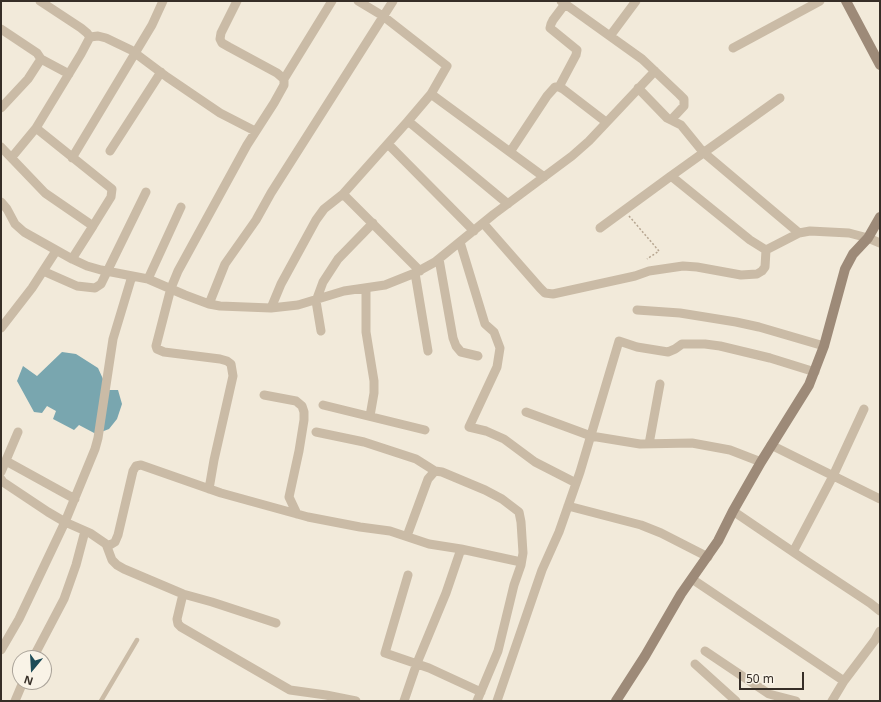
<!DOCTYPE html>
<style>
body{margin:0}
#map{position:relative;width:881px;height:702px;overflow:hidden;background:#f2eada;font-family:"Noto Sans",sans-serif}
canvas{display:block}
.frame{position:absolute;inset:0;border:2px solid #362e27;pointer-events:none}
.north{position:absolute;left:12px;top:650px;width:40px;height:40px;box-sizing:border-box;background:#f9f3e7;border:1px solid #aba49a;border-radius:50%;rotate:198deg;font-size:11px;font-weight:700;line-height:16px;text-align:center;color:#362e27}
.north::after{content:'';display:block;margin:auto;width:14px;height:18px;background:#1d4c58;clip-path:polygon(50% 0,100% 100%,50% 72%,0 100%)}
.scale{position:absolute;left:739px;top:672px;width:65px;height:18px;box-sizing:border-box;border:2px solid #362e27;border-top:0;padding-left:5px;font-size:12px;line-height:14px;white-space:nowrap;color:#362e27;-webkit-text-stroke:3px #f9f3e7;paint-order:stroke}
</style>
<div id="map">
<canvas width="881" height="702"></canvas>
<div class="frame"></div>
<div class="north">N</div>
<div class="scale">50 m</div>
</div>
<script>
const c = document.querySelector('canvas').getContext('2d');
c.lineJoin = 'round';
function fillPath(path, color) {
  c.fillStyle = color;
  c.fill(path, 'evenodd');
}
function poly(rows) {
  const path = new Path2D();
  for (const r of rows) {
    path.moveTo(r[0], r[1]);
    for (let i = 2; i < r.length; i += 2) path.lineTo(r[i], r[i + 1]);
  }
  return path;
}
function strokePath(path, color, width, dash) {
  c.strokeStyle = color;
  c.lineWidth = width;
  c.lineCap = dash ? 'butt' : 'round';
  c.setLineDash(dash || []);
  c.stroke(path);
}
fillPath(poly([
 [62,352,76,354,98,368,108,390,118,390,122,404,117,419,109,429,96,434,79,425,74,430,53,419,56,411,47,406,42,413,34,412,17,381,23,366,37,376]
]), '#79a6af');
strokePath(poly([
 [629,216,659,251,647,259]
]), '#b6a590', 1.5, [2, 2]);
strokePath(poly([
 [101,701,137,640]
]), '#cabba6', 4.5);
strokePath(poly([
 [358,1,383,16,447,66,431,94],
 [561,1,642,59,679,94,684,99,684,106,671,120],
 [1,29,37,53,41,59,28,79,1,108],
 [610,36,636,1],
 [90,37,98,36,106,38,131,50,167,77,220,113,255,131],
 [733,48,820,1],
 [41,59,69,74],
 [284,79,332,1],
 [559,87,576,55,577,50,550,28,551,24,553,20,565,4],
 [638,88,667,118,681,125,703,152,799,233],
 [780,98,671,176,750,240,766,250,799,233,810,231,849,233,868,238,880,243],
 [408,121,343,194,420,271],
 [36,128,112,189,111,197,93,226],
 [388,144,474,231],
 [1,147,45,193,93,226,72,259,87,266,101,270,148,279],
 [110,151,161,72],
 [510,152,547,96,555,87,559,87,563,89,606,122],
 [12,157,36,128,81,54,90,37,87,33,81,28,40,1],
 [72,158,152,25,163,1],
 [1,202,7,209,15,224,24,232,72,259],
 [508,204,408,121,431,94,544,177],
 [181,207,148,279,185,295,209,304,220,306,271,308,298,305,344,291,385,285,415,273,435,262,494,214,572,156,589,141,655,71],
 [483,223,540,288,545,293,553,294,635,276,649,271,683,266,697,267,741,275,757,274,762,271,765,267,766,250],
 [600,228,671,176],
 [460,242,485,324,494,332,500,348,497,367,469,427,486,431,504,439,535,462,576,483],
 [439,259,453,338,456,346,461,352,478,356],
 [43,271,77,286,95,288,101,284,146,192],
 [415,273,428,351],
 [366,289,366,332,374,381,374,393,370,416],
 [209,304,225,264,256,220,271,193,393,1],
 [271,308,281,284,316,220,324,209,343,194],
 [637,310,680,313,736,322,759,327,824,346],
 [1,328,32,288,56,251],
 [321,331,316,301,323,282,338,259,373,223],
 [264,395,296,401,302,406,304,412,304,420,299,451,289,497,297,514],
 [323,405,425,430],
 [526,412,591,436,640,444,692,443,730,450,761,462],
 [316,432,364,442,416,459,435,471],
 [649,444,660,384],
 [771,445,880,499],
 [6,461,75,499],
 [1,472,18,432],
 [1,479,3,482,48,512,65,522,90,533,106,544,110,545,115,542,118,535,133,471,136,466,141,465,221,493,308,517,360,527,390,531,429,544,461,549,521,562],
 [209,489,214,460,233,376,231,364,227,361,220,359,164,352,157,349,156,346,171,288,178,271,247,145,274,103,284,85,284,79,277,73,229,47,222,43,220,39,221,33,237,1],
 [568,506,641,525,661,533,708,557],
 [733,511,805,560,870,603,880,611],
 [407,536,428,479,435,471,442,472,485,490,502,499,519,512,521,522,523,553,521,565,514,585,498,651,477,701],
 [106,544,112,560,117,565,124,569,183,594,212,602,276,623],
 [793,552,833,476,864,409],
 [408,575,385,653,429,668,481,692],
 [692,579,844,681],
 [183,594,177,619,178,624,181,627,290,690,326,695,356,701],
 [1,650,19,619,65,522,95,449,98,438,113,339,132,276],
 [705,651,769,694,796,701],
 [33,658,64,599,76,565,85,531],
 [695,664,736,701],
 [15,701,23,682],
 [404,701,417,663,446,593,461,549],
 [497,701,542,570,559,532,580,472,619,341,637,347,668,352,675,349,682,344,705,344,720,346,770,358,815,372],
 [832,701,844,681,875,640,880,631]
]), '#cabba6', 9);
strokePath(poly([
 [846,1,880,65],
 [616,701,645,656,681,594,718,541,733,511,761,462,809,385,824,346,845,269,853,254,868,238,880,217]
]), '#9d8a78', 10);
</script>
